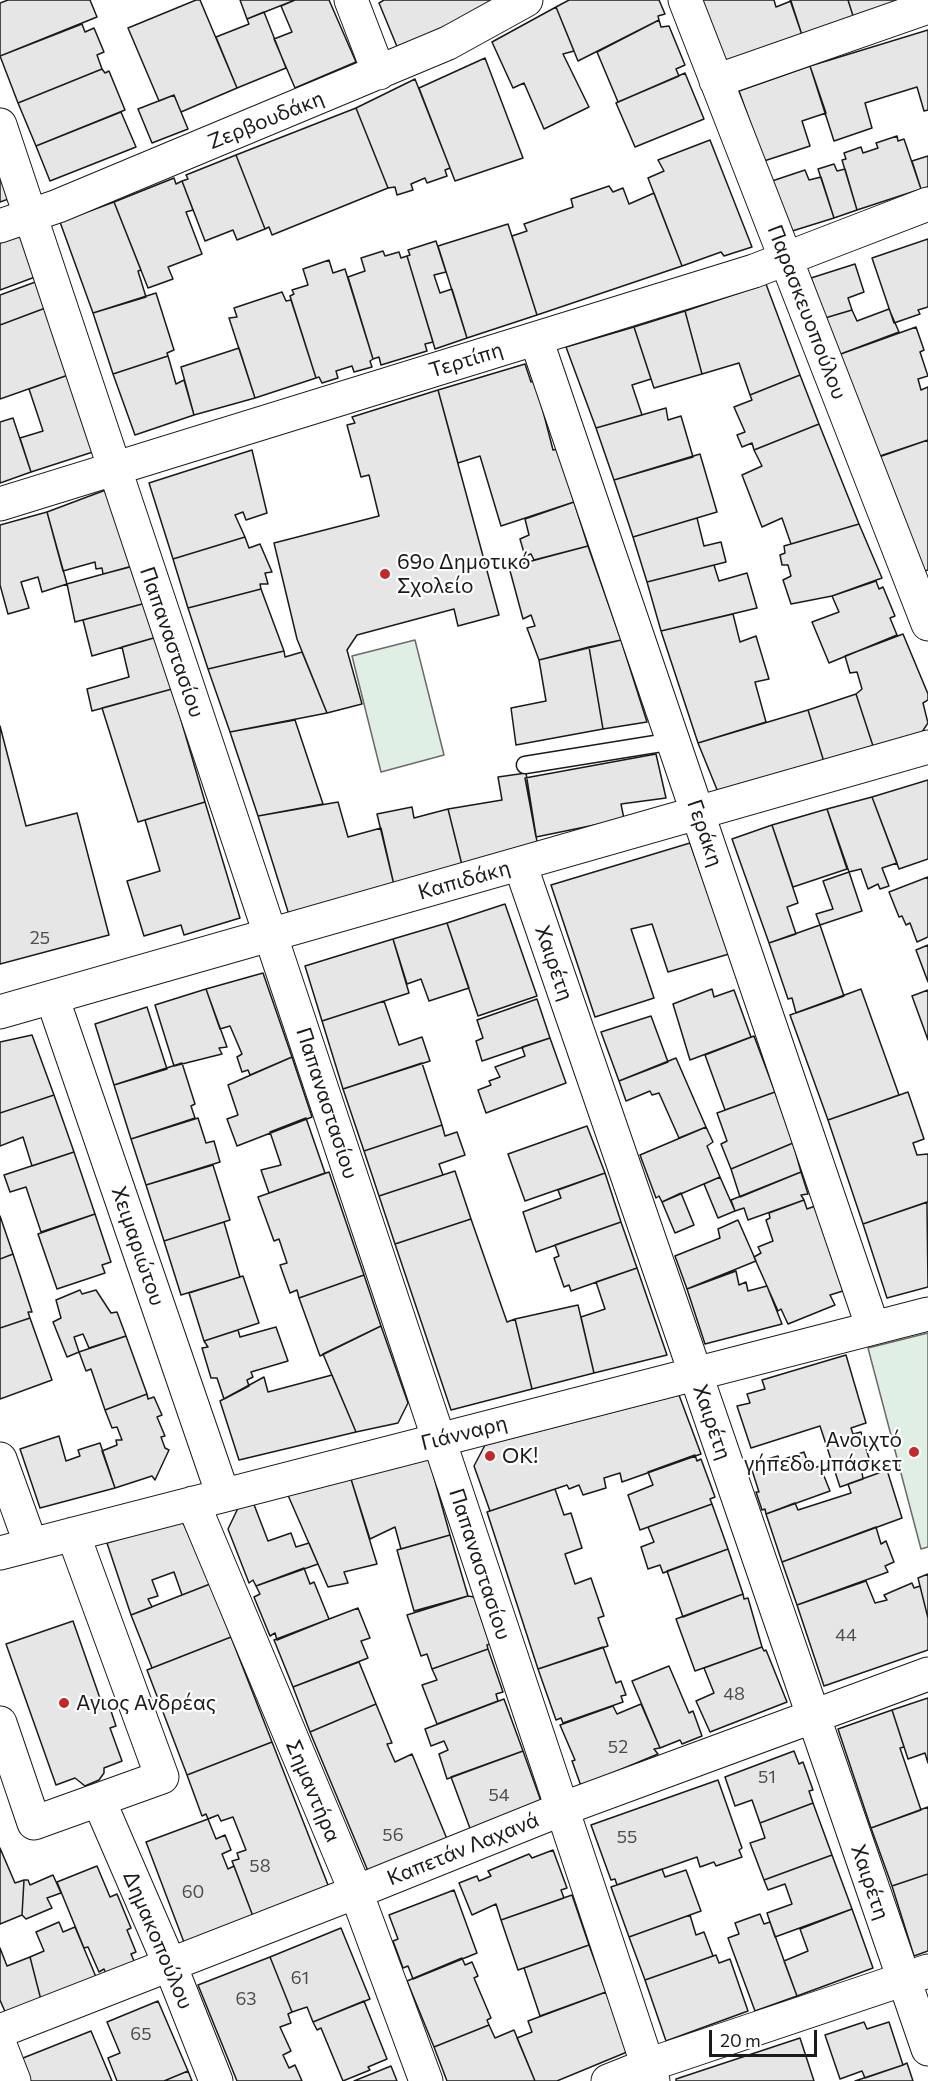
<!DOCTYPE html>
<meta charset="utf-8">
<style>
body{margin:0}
#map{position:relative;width:928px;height:2081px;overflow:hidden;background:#fff;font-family:Commissioner,sans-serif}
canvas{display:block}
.scale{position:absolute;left:709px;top:2030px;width:108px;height:27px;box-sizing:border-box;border:3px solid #1a1a1a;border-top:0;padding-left:8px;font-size:18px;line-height:21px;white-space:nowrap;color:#1a1a1a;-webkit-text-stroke:4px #fff;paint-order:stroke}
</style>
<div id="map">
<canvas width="928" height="2081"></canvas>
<div class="scale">20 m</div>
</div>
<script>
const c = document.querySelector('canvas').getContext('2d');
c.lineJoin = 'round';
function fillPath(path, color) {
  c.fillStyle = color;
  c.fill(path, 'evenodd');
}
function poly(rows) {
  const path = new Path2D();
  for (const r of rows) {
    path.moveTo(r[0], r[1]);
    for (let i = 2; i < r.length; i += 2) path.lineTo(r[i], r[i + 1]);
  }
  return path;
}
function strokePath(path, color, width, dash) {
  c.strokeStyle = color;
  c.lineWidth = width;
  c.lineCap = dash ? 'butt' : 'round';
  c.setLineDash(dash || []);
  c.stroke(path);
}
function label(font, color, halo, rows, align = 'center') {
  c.font = font + ' Commissioner,sans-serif';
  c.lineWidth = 4.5;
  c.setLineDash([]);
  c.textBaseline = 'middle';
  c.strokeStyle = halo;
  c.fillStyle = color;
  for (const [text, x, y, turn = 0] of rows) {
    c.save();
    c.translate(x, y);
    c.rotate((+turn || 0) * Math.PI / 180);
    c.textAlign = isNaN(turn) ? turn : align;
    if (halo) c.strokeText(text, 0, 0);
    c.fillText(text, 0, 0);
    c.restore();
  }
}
const green = poly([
 [415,640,444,755,381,772,352,656,415,640],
 [928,1333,928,1547,921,1549,868,1348,928,1333]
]);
fillPath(green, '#e0efe3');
strokePath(green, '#6a6a6a', 1.5);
const building = poly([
 [8,0,90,0,97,17,0,56,0,3,8,0],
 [196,0,200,0,237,88,181,112,174,95,159,101,128,28,196,0],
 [240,0,295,0,247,19,240,0],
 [295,0,329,0,356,62,295,88,274,39,292,32,281,6,295,0],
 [384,0,493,0,494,2,398,49,379,3,384,0],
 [569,0,659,0,665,14,658,16,659,20,578,61,556,7,569,0],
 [697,0,774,0,776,7,791,1,802,35,725,63,697,0],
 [790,0,848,0,854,19,802,35,790,0],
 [848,0,914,0,854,19,848,0],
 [556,7,574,51,563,54,589,107,544,129,524,83,513,88,492,42,556,7],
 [264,12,286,68,237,88,216,37,249,24,247,19,264,12],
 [659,20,661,27,669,26,685,65,676,69,679,76,618,102,597,52,659,20],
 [82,24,85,32,94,28,104,52,97,55,102,69,18,103,0,56,82,24],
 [928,30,928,110,924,111,917,87,865,103,872,128,834,141,810,66,928,30],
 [485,58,523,158,455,181,419,88,485,58],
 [810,66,826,113,802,121,810,146,764,161,739,91,810,66],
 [102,69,105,73,109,71,125,110,36,146,18,103,102,69],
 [685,73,704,119,635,147,616,103,685,73],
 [415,79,450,168,445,170,447,176,427,183,425,178,411,184,413,190,397,195,395,187,388,188,356,108,415,79],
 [174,95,188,129,152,143,138,109,174,95],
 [356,108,388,188,272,235,269,227,265,229,236,155,356,108],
 [121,112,136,147,50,181,36,146,121,112],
 [897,136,898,141,904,139,921,189,857,210,842,160,846,159,844,153,861,147,863,153,878,148,876,143,897,136],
 [710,140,752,247,724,256,721,252,682,266,648,178,664,171,658,160,710,140],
 [236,155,265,229,237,240,233,230,205,241,182,181,188,179,186,175,236,155],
 [928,156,928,187,921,189,912,161,928,156],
 [834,164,837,171,845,169,857,210,834,218,818,169,834,164],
 [0,169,11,198,0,202,0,169],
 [805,170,809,180,821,177,834,218,789,232,772,181,805,170],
 [174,178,176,184,182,181,193,210,186,212,202,254,168,267,173,279,148,288,114,202,174,178],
 [609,186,613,192,623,188,629,204,654,193,682,266,537,315,512,236,527,231,524,224,573,207,571,199,609,186],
 [114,202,141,270,138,271,146,297,93,313,60,222,114,202],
 [508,224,537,315,467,338,438,246,508,224],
 [20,236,35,277,0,290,0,243,20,236],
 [928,239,928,307,918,310,920,314,894,323,872,258,928,239],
 [436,241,446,272,434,275,440,293,452,289,467,338,435,349,407,256,410,255,408,250,436,241],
 [383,251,385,256,399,252,401,258,407,256,433,342,425,344,427,351,381,365,379,357,373,359,348,277,365,271,361,258,383,251],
 [329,260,333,273,345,269,373,359,370,361,372,367,354,372,352,366,336,371,338,378,322,383,319,377,316,378,290,296,294,294,292,290,308,285,303,269,329,260],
 [855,264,864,292,848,298,852,310,825,318,811,278,855,264],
 [38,281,48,307,0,325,0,295,38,281],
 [766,284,800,375,750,395,739,363,702,374,685,311,766,284],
 [282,292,286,301,291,300,316,378,255,398,229,318,237,317,234,308,282,292],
 [156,293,174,350,167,353,168,356,113,374,93,313,156,293],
 [48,307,71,374,0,399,0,325,48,307],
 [889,309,899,332,838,355,825,318,852,310,857,321,889,309],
 [685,311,702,374,654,388,634,327,685,311],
 [634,327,651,379,632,385,642,415,596,428,566,347,634,327],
 [916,327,924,350,920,352,928,376,918,379,921,390,928,387,928,440,876,458,838,355,916,327],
 [239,348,255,398,194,415,181,367,239,348],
 [168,356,176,384,184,380,194,415,135,435,113,374,168,356],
 [525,364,531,382,535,380,553,450,558,449,574,502,501,526,480,456,458,463,438,390,525,364],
 [71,374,99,450,31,472,20,438,43,431,29,389,71,374],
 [800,375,819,424,754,450,752,443,742,447,737,435,745,432,734,407,752,400,750,395,800,375],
 [438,390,499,615,458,626,454,609,357,635,347,650,362,704,327,713,297,639,274,543,379,516,369,475,361,477,347,425,355,423,352,417,438,390],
 [666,408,668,420,681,416,693,457,614,480,596,428,666,408],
 [13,418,31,472,0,483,0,422,13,418],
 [819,424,859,524,791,544,782,518,762,527,742,475,762,466,754,450,819,424],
 [928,440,928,570,919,573,880,456,928,440],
 [252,450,267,513,246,520,243,512,235,515,245,537,173,559,149,483,252,450],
 [700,454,717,512,633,537,614,480,700,454],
 [111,488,130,567,103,574,102,568,96,569,95,562,63,571,47,512,111,488],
 [574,502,588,546,534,560,531,554,525,556,520,539,529,535,525,519,574,502],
 [47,512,67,584,42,592,38,577,21,582,29,608,8,614,0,585,0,525,47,512],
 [697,518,704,546,721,542,726,562,647,582,633,537,697,518],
 [859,524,882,578,832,596,791,604,783,580,791,576,788,565,782,565,780,555,785,553,784,546,859,524],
 [245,537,249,548,260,544,272,572,265,573,268,584,260,584,261,589,188,608,173,559,245,537],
 [588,546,621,640,539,660,527,628,535,626,531,615,523,619,509,567,588,546],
 [136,565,146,603,75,622,67,584,136,565],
 [714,565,719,581,747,573,757,608,661,631,647,582,714,565],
 [876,581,879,589,883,587,895,616,890,618,897,635,829,663,812,622,839,612,832,596,876,581],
 [261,589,284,651,208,669,188,608,261,589],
 [146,603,157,637,92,656,83,620,146,603],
 [733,614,740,642,756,636,769,679,755,682,766,722,698,743,661,631,733,614],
 [903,634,928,694,928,700,923,703,928,723,920,735,874,749,856,694,862,689,857,672,850,673,845,656,903,634],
 [157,637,172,689,92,711,87,689,129,677,122,647,157,637],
 [621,640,647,722,603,729,589,647,621,640],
 [589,647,603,729,516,745,511,708,546,701,539,660,589,647],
 [284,651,285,657,302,652,327,713,230,732,208,669,284,651],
 [172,689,205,802,138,822,102,708,172,689],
 [856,694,874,749,824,762,808,710,856,694],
 [808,710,824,762,720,797,698,743,808,710],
 [295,720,323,804,258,816,230,732,295,720],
 [0,726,26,826,77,813,109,935,0,964,0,726],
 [656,754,666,798,621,804,624,819,536,837,525,778,656,754],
 [526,773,538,848,463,869,448,809,502,800,498,777,526,773],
 [928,780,928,859,899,869,872,797,928,780],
 [872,797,897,863,882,868,889,886,880,889,878,884,868,889,861,869,849,872,827,809,872,797],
 [205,802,240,918,184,935,181,925,144,936,127,881,160,871,145,820,205,802],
 [338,802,348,837,381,828,394,885,290,918,258,816,338,802],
 [412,807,414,818,448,809,463,869,394,885,377,814,412,807],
 [827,809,847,869,793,887,772,825,827,809],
 [772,825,798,903,787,907,796,934,769,943,732,839,772,825],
 [690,843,729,954,668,972,652,924,631,929,654,998,595,1017,551,885,690,843],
 [849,872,862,911,820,925,816,914,833,909,823,881,849,872],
 [928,877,928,937,917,942,910,923,906,925,902,916,899,917,889,892,928,877],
 [505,904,537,996,478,1016,447,923,505,904],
 [447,923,469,988,429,1001,421,979,407,984,393,939,447,923],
 [820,925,844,996,796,1013,792,998,788,999,769,943,820,925],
 [393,939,409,993,322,1021,305,966,393,939],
 [928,945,928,982,916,950,928,945],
 [263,973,292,1057,250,1075,248,1070,242,1072,237,1057,242,1054,230,1026,220,1029,206,989,263,973],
 [206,989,227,1047,219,1048,222,1054,174,1066,155,1005,206,989],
 [712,989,714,997,734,990,751,1037,690,1060,673,1004,712,989],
 [861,989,899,1095,828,1120,790,1015,861,989],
 [928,990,928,1040,912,996,928,990],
 [537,999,550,1038,482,1061,476,1041,483,1038,477,1020,537,999],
 [384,1001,399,1045,422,1037,430,1061,343,1089,322,1021,384,1001],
 [147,1007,167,1069,114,1085,95,1024,147,1007],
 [651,1016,668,1062,619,1081,601,1032,651,1016],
 [32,1035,54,1095,0,1113,0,1042,32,1035],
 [754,1036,775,1092,725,1110,705,1055,754,1036],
 [550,1038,566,1083,486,1113,478,1090,491,1085,489,1081,500,1077,495,1067,525,1056,522,1047,550,1038],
 [292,1057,312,1117,237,1146,227,1119,238,1115,228,1085,292,1057],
 [676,1058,706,1127,679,1138,659,1093,652,1095,650,1091,626,1101,619,1081,676,1058],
 [182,1063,195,1104,191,1106,195,1118,131,1139,114,1085,182,1063],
 [422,1063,442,1125,364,1151,343,1089,422,1063],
 [775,1092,793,1143,731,1169,721,1144,727,1141,717,1113,775,1092],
 [908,1092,924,1139,913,1143,917,1155,928,1154,928,1202,863,1224,828,1120,908,1092],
 [54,1095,74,1152,32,1166,23,1137,0,1146,0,1113,54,1095],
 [198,1118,206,1143,214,1141,220,1162,146,1185,131,1139,198,1118],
 [306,1118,325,1173,269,1193,261,1170,281,1165,270,1132,306,1118],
 [442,1125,445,1136,457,1132,465,1155,439,1164,443,1175,379,1196,364,1151,442,1125],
 [587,1126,605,1173,525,1201,508,1154,587,1126],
 [706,1127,713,1142,707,1146,720,1177,662,1202,659,1196,656,1198,640,1155,706,1127],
 [793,1143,801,1172,740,1197,731,1169,793,1143],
 [74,1152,95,1214,41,1232,26,1187,10,1192,4,1175,74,1152],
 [213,1165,230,1220,164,1241,146,1185,213,1165],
 [455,1171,471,1219,395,1244,379,1196,455,1171],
 [329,1172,364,1275,299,1298,297,1290,290,1293,280,1265,287,1263,279,1239,274,1241,258,1197,329,1172],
 [801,1172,808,1194,801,1195,804,1200,748,1220,744,1208,735,1211,731,1200,801,1172],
 [605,1173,621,1222,536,1252,523,1212,561,1198,558,1190,605,1173],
 [720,1177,735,1211,718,1218,704,1184,720,1177],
 [681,1193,694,1225,675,1233,662,1202,681,1193],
 [804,1200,807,1209,815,1206,843,1291,830,1295,835,1305,788,1324,781,1309,778,1311,754,1257,761,1253,758,1247,773,1241,766,1220,770,1218,769,1213,804,1200],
 [927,1202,928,1287,887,1298,863,1224,927,1202],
 [95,1214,111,1262,102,1265,105,1273,57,1289,38,1234,95,1214],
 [0,1216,13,1254,0,1259,0,1216],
 [471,1219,507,1322,515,1319,532,1389,451,1410,395,1244,471,1219],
 [738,1220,756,1261,687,1289,675,1256,720,1238,718,1229,738,1220],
 [224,1222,240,1277,181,1295,164,1241,224,1222],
 [621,1222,637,1268,571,1291,569,1285,564,1287,554,1258,559,1256,555,1245,621,1222],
 [13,1254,32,1312,28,1312,30,1318,0,1328,0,1259,13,1254],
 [637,1268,667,1355,594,1373,581,1317,605,1309,596,1282,637,1268],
 [736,1271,739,1285,746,1282,748,1291,767,1286,782,1324,705,1344,687,1289,736,1271],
 [364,1275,381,1326,320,1356,299,1298,364,1275],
 [243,1276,259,1323,204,1341,189,1293,243,1276],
 [80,1290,82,1294,96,1290,111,1313,117,1312,126,1336,89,1348,83,1334,74,1337,79,1352,67,1357,53,1322,61,1318,56,1300,80,1290],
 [578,1305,594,1373,532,1389,515,1319,578,1305],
 [30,1318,52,1380,0,1399,0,1328,30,1318],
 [381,1326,408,1403,398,1423,356,1432,323,1354,381,1326],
 [276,1327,288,1361,251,1372,253,1377,247,1380,249,1386,224,1399,217,1378,211,1378,202,1348,208,1347,204,1341,238,1330,240,1337,276,1327],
 [126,1336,147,1394,105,1410,91,1369,86,1371,79,1352,126,1336],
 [846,1355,866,1423,851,1428,853,1434,861,1432,872,1468,862,1472,863,1479,840,1487,820,1426,751,1448,737,1406,750,1403,747,1394,765,1389,762,1380,846,1355],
 [332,1375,356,1432,239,1460,220,1401,264,1377,268,1392,332,1375],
 [147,1394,148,1399,154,1397,162,1415,157,1417,165,1436,161,1437,165,1448,169,1450,155,1480,152,1476,115,1488,102,1451,117,1445,116,1440,122,1440,117,1427,112,1428,105,1410,147,1394],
 [679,1395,701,1454,622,1482,620,1473,604,1478,606,1488,583,1495,579,1485,569,1489,567,1485,490,1511,474,1466,485,1445,679,1395],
 [59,1436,66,1461,80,1456,78,1450,100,1443,115,1488,40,1508,20,1449,59,1436],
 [804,1452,810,1469,820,1466,830,1491,766,1514,765,1509,762,1510,756,1492,759,1492,750,1464,778,1456,779,1461,804,1452],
 [695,1455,697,1461,701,1459,715,1497,710,1499,712,1504,640,1530,628,1495,653,1485,648,1472,695,1455],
 [428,1456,450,1535,401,1549,395,1527,370,1539,351,1479,428,1456],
 [887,1470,902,1518,782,1562,766,1514,795,1503,798,1510,851,1493,848,1484,887,1470],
 [351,1479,377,1564,344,1572,348,1583,328,1587,287,1493,351,1479],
 [555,1489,564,1515,571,1513,582,1548,565,1554,575,1584,591,1578,604,1616,598,1618,608,1646,538,1669,487,1512,555,1489],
 [253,1502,268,1541,291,1533,296,1547,309,1543,318,1564,256,1586,253,1580,249,1583,228,1529,239,1506,253,1502],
 [712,1504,728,1549,663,1573,660,1565,648,1569,641,1547,654,1542,648,1527,712,1504],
 [182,1520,210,1584,182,1595,174,1572,152,1580,158,1596,148,1599,152,1607,131,1615,107,1543,182,1520],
 [876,1527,881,1544,886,1541,894,1562,885,1566,888,1572,797,1605,782,1562,876,1527],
 [450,1535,468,1596,414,1611,397,1550,450,1535],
 [728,1549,743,1594,683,1617,667,1571,728,1549],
 [304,1568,310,1584,314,1582,329,1619,277,1640,275,1633,270,1636,254,1597,260,1594,256,1586,304,1568],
 [928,1574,928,1618,918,1578,928,1574],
 [866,1581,875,1603,887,1600,884,1595,912,1583,914,1588,920,1586,928,1618,928,1650,824,1686,797,1605,866,1581],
 [210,1584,231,1637,152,1668,131,1615,210,1584],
 [743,1594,744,1599,748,1598,762,1647,695,1671,676,1619,743,1594],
 [468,1596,474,1597,490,1644,487,1645,488,1649,432,1669,427,1654,421,1656,407,1615,468,1596],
 [358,1608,370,1638,361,1641,368,1658,293,1687,274,1640,358,1608],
 [73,1621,102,1704,108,1702,116,1726,110,1728,122,1761,104,1768,104,1773,99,1780,85,1786,75,1778,56,1785,6,1644,73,1621],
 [231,1637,272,1742,187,1775,147,1670,231,1637],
 [603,1647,616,1683,621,1681,626,1695,621,1696,623,1702,563,1723,561,1718,556,1720,538,1669,603,1647],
 [762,1647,764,1651,766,1650,787,1702,710,1732,696,1701,714,1693,704,1668,762,1647],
 [488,1649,503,1692,496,1694,498,1701,437,1724,422,1685,437,1680,432,1669,488,1649],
 [359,1662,376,1704,310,1732,293,1687,359,1662],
 [669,1666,689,1713,693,1711,702,1736,682,1744,680,1740,660,1748,632,1681,669,1666],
 [928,1698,928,1763,925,1753,908,1759,892,1710,928,1698],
 [504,1699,523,1751,447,1779,439,1754,448,1750,444,1741,431,1746,425,1729,504,1699],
 [376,1704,392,1743,387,1744,395,1762,412,1754,447,1839,368,1871,310,1732,376,1704],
 [641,1704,660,1748,654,1749,658,1754,581,1786,572,1761,575,1760,560,1725,613,1706,617,1714,641,1704],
 [892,1710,904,1747,900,1748,921,1810,871,1828,838,1729,892,1710],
 [272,1742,330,1890,254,1919,232,1861,239,1859,237,1853,246,1850,233,1817,221,1821,218,1815,208,1819,206,1814,202,1816,187,1775,272,1742],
 [523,1751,542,1804,471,1831,451,1777,523,1751],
 [794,1751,799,1764,803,1762,813,1790,809,1791,813,1803,760,1823,752,1800,735,1806,725,1777,794,1751],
 [718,1780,742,1848,739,1850,742,1857,716,1866,714,1862,700,1867,697,1857,617,1885,615,1879,611,1880,591,1825,718,1780],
 [813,1803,832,1855,764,1880,750,1843,765,1838,760,1823,813,1803],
 [928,1807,928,1874,892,1886,871,1828,928,1807],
 [208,1819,216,1839,225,1835,231,1850,222,1854,228,1869,234,1866,254,1919,185,1945,146,1842,208,1819],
 [0,1848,15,1883,24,1880,22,1915,0,1924,0,1848],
 [553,1850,567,1888,561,1890,564,1898,501,1920,496,1904,472,1915,459,1883,477,1876,479,1881,491,1876,488,1871,529,1854,532,1858,553,1850],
 [832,1855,852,1909,775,1937,767,1913,792,1904,785,1884,768,1890,764,1880,832,1855],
 [97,1866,110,1897,117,1894,131,1928,127,1930,136,1952,131,1954,135,1963,107,1976,104,1969,99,1972,88,1947,84,1948,57,1882,97,1866],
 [662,1869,665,1877,686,1870,701,1911,629,1937,611,1887,662,1869],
 [928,1874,928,1951,914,1956,892,1886,928,1874],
 [53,1875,61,1893,47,1898,52,1908,26,1919,22,1915,24,1880,28,1880,30,1885,53,1875],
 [454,1890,477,1953,413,1979,408,1966,403,1968,393,1941,398,1939,389,1915,454,1890],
 [572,1895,589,1945,518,1970,501,1920,572,1895],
 [852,1909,873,1968,797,1996,784,1961,808,1951,800,1929,852,1909],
 [760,1914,764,1924,770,1922,797,1996,755,2011,728,1938,739,1934,735,1923,760,1914],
 [690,1915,696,1935,704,1932,713,1956,645,1980,629,1937,690,1915],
 [59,1922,63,1932,75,1927,96,1977,41,2000,30,1957,44,1951,36,1932,59,1922],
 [341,1928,370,1999,313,2022,307,2007,292,2012,270,1957,341,1928],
 [589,1945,606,1992,540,2016,524,1968,589,1945],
 [0,1948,7,1966,30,1957,41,2000,6,2014,0,2000,0,1948],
 [716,1955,719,1963,730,1959,748,2011,666,2041,645,1980,716,1955],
 [270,1957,292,2012,288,2014,291,2023,280,2027,291,2051,283,2055,289,2068,295,2065,302,2081,237,2081,198,1985,270,1957],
 [462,1958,465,1965,472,1962,478,1976,474,1978,491,2018,487,2020,489,2025,434,2047,407,1981,462,1958],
 [606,1992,627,2052,557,2081,535,2081,517,2038,532,2032,528,2021,606,1992],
 [158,2001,188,2071,164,2081,117,2081,108,2058,120,2053,107,2022,158,2001],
 [364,2001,387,2059,368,2067,370,2070,343,2081,321,2028,317,2030,313,2022,364,2001],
 [864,2022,867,2029,889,2022,903,2065,865,2078,862,2071,840,2079,825,2035,864,2022],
 [489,2025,495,2038,514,2030,535,2081,447,2081,434,2047,489,2025],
 [91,2031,112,2081,27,2081,18,2060,91,2031],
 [800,2038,814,2081,676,2081,676,2079,800,2038],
 [907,2063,913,2081,855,2081,903,2065,907,2063],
 [391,2066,397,2081,354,2081,391,2066],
 [188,2071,192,2081,164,2081,188,2071]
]);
fillPath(building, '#e6e6e6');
strokePath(building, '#1a1a1a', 1.5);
const lane = poly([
 [525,765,674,741]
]);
const street = poly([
 [351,0,379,73],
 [685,0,928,624],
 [716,81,928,7],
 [0,125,653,2081],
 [0,226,58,206,448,43,526,0],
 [536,339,873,1328],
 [0,504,754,271,928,204],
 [520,864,928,2049],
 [52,997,223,1495],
 [0,1012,928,747],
 [0,1459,31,1545],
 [193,1503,356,1892,426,2081],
 [0,1553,928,1314],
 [0,1723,34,1823,162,1777,73,1534],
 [99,1801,170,1965,216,2081],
 [0,2031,356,1892,562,1809,928,1674],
 [0,2045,14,2081],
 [608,2081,648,2065,928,1971]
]);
strokePath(lane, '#1a1a1a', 19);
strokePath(street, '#1a1a1a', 35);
strokePath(lane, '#fff', 16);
strokePath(street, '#fff', 33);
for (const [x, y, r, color] of [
 [385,574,6,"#c62828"],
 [914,1452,6,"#c62828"],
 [490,1456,6,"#c62828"],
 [64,1703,6,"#c62828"]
]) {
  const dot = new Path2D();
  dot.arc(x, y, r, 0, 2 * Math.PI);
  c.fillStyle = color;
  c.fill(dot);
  strokePath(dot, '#fff', 2);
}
label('18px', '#4d4d4d', null, [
 ["25",40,938],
 ["44",846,1635],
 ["48",734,1694],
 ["52",618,1747],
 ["51",767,1777],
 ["54",499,1795],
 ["56",393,1835],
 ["55",627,1837],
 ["58",260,1866],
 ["60",193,1892],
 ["61",300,1978],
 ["63",246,1999],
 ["65",141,2034]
]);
label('21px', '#1a1a1a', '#fff', [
 ["Ζερβουδάκη",266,120,-22],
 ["Παρασκευοπούλου",807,312,69],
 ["Τερτίπη",466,360,-17],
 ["Παπαναστασίου",172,642,71],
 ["Γεράκη",705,833,71],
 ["Καπιδάκη",464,880,-16],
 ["Χαιρέτη",554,963,71],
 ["Παπαναστασίου",327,1103,72],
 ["Χειμαριώτου",138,1246,71],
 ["Χαιρέτη",712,1422,71],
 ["Γιάνναρη",464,1433,-14],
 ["Παπαναστασίου",480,1564,72],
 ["Σημαντήρα",313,1791,67],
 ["Καπετάν Λαχανά",463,1849,-22],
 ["Χαιρέτη",870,1882,71],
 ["Δημακοπούλου",158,1940,67]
]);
label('21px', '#1a1a1a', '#fff', [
 ["69ο Δημοτικό",397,562],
 ["Σχολείο",397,586],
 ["Ανοιχτό",902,1440,"right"],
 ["γήπεδο μπάσκετ",902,1464,"right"],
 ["OK!",502,1456],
 ["Αγιος Ανδρέας",76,1703]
], 'left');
</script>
